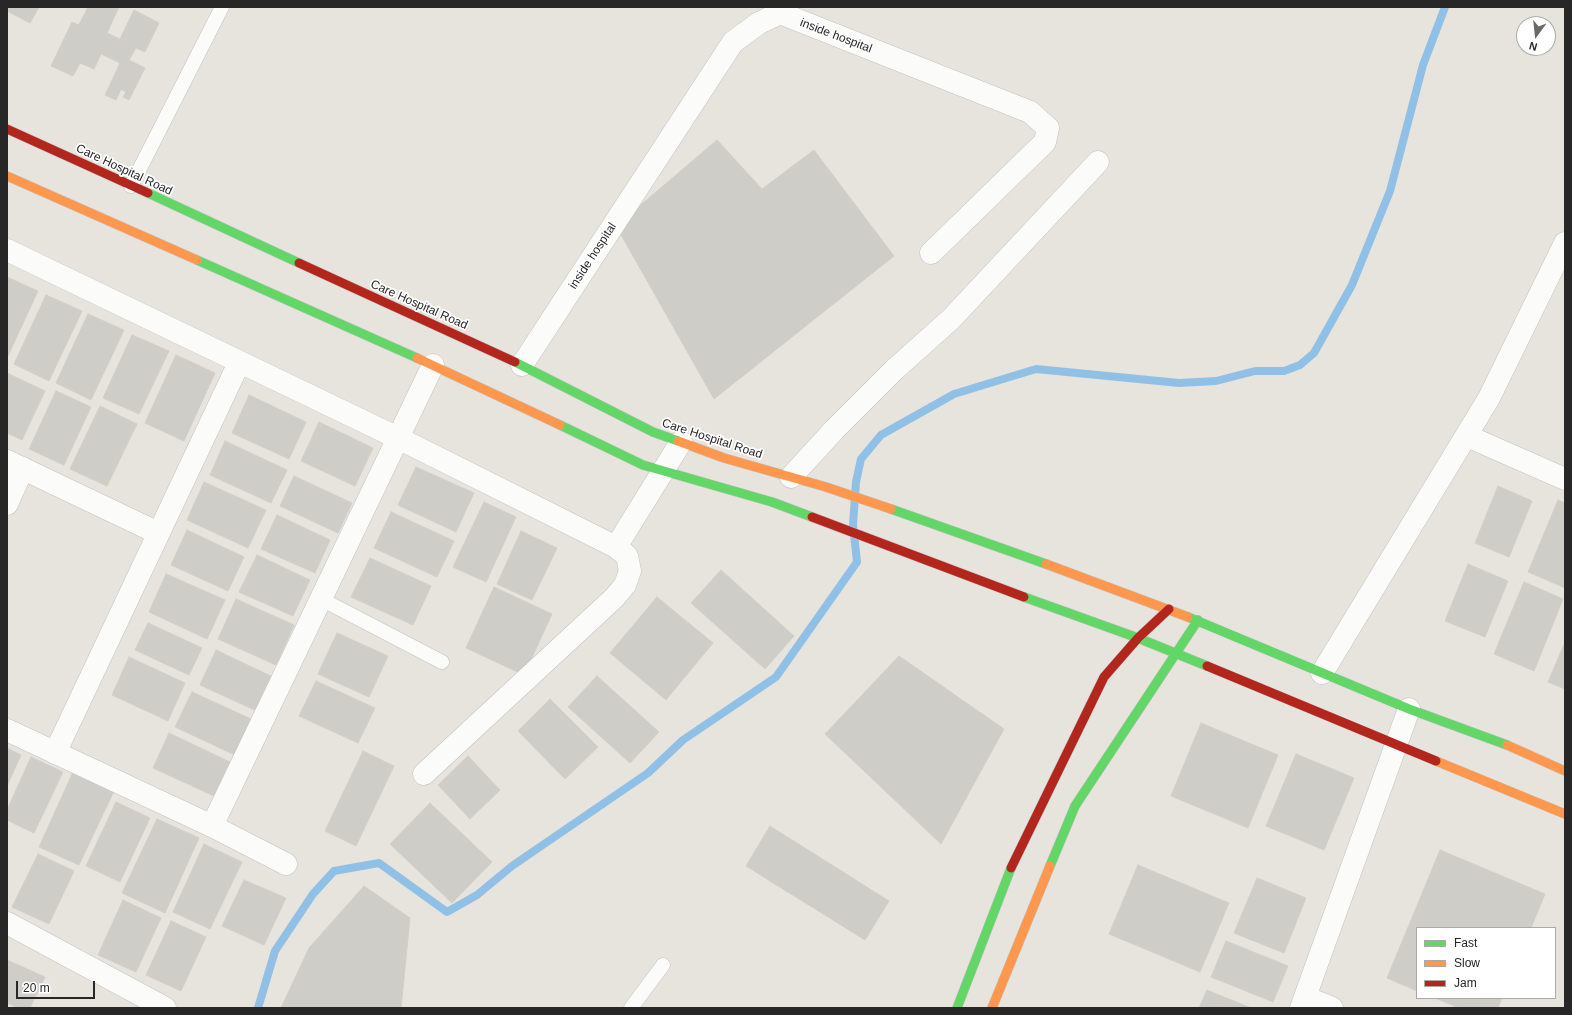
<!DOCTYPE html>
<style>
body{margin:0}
#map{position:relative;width:1572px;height:1015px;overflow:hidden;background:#e6e4dd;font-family:Helvetica,sans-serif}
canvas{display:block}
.frame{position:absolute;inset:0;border:8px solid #272727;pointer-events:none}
.legend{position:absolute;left:1416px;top:927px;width:140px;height:72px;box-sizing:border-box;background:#fff;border:1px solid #a9a9a9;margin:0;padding:5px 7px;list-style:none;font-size:12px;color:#272727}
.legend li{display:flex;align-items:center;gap:8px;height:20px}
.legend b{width:20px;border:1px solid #a9a9a9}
.north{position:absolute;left:1516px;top:16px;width:40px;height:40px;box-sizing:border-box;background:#fff;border:1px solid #a9a9a9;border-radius:50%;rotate:195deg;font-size:11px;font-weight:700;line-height:16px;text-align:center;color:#272727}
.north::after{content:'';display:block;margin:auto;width:14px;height:18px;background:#6a6967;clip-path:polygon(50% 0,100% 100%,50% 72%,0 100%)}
.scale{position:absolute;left:16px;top:981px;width:79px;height:18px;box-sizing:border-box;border:2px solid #272727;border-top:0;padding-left:5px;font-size:12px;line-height:14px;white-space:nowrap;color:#272727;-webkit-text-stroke:3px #fff;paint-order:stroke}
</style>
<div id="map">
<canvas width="1572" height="1015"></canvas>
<div class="frame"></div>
<ul class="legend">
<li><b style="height:5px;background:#63d668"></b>Fast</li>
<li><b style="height:5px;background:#ff974d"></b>Slow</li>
<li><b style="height:5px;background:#b3261e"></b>Jam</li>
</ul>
<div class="north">N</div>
<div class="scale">20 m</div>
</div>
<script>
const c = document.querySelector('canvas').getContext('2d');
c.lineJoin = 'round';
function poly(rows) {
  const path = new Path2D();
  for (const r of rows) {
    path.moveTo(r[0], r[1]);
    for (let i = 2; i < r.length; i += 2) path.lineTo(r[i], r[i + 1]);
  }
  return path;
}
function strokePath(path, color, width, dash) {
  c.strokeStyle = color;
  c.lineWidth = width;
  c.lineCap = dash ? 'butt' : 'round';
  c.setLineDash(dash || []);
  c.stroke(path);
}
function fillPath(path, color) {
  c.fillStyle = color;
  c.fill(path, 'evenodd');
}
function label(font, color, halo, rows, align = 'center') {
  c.font = font + ' Helvetica,sans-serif';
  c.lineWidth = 3.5;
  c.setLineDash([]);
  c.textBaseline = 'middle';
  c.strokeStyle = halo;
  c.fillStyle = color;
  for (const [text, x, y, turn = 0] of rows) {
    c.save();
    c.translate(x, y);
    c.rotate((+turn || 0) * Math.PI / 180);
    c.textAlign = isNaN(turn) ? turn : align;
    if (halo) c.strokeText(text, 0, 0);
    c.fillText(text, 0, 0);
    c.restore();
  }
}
strokePath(poly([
 [258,1008,275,951,313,894,334,871,379,863,447,912,477,895,512,866,648,773,683,740,776,677,857,562,853,525,856,482,861,459,881,435,954,394,1036,369,1179,383,1216,381,1255,371,1284,371,1300,365,1314,353,1352,285,1390,191,1423,65,1445,7]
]), '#91c0e7', 8);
const building = poly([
 [7,7,39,7,30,23,7,11,7,7],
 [88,7,119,7,107,33,120,39,134,10,159,23,145,52,136,48,129,60,145,68,129,100,123,97,126,92,121,89,116,100,105,95,120,63,101,54,94,69,80,63,73,76,51,66,72,22,79,25,88,7],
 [717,140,762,189,814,150,894,256,714,399,616,226,717,140],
 [7,277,38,291,8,356,7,355,7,277],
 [46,295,82,311,49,381,14,364,46,295],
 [88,314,124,330,91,400,56,383,88,314],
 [132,335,169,351,139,414,103,398,132,335],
 [176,355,215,373,184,441,145,423,176,355],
 [7,373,45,391,22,440,7,433,7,373],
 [56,391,91,407,64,465,29,449,56,391],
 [249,395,306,422,289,459,232,433,249,395],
 [100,406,137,424,107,486,70,469,100,406],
 [319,422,373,448,355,486,301,461,319,422],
 [225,441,287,470,271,503,210,475,225,441],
 [416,467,474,493,456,532,398,505,416,467],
 [294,476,352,503,338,533,280,506,294,476],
 [204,482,266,510,248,548,187,520,204,482],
 [1498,486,1532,501,1509,557,1475,543,1498,486],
 [1558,500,1565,503,1565,588,1528,572,1558,500],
 [484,502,516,517,486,582,453,567,484,502],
 [391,512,454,541,437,577,374,548,391,512],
 [277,515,330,540,315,573,261,549,277,515],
 [187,530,244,557,228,591,171,565,187,530],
 [521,531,557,548,532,600,497,584,521,531],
 [257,555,310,580,293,616,239,592,257,555],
 [370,558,431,586,413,625,351,597,370,558],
 [1468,564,1508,581,1485,637,1445,621,1468,564],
 [721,570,794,636,765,669,691,603,721,570],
 [166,574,225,600,207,639,149,612,166,574],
 [1524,582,1563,599,1534,671,1494,654,1524,582],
 [494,587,552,614,524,675,466,648,494,587],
 [657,597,713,643,666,700,610,653,657,597],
 [236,599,294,625,276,665,218,639,236,599],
 [148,623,202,648,189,675,135,650,148,623],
 [337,633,388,656,369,697,318,674,337,633],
 [1565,642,1565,689,1548,682,1565,642],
 [216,650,275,678,259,712,200,685,216,650],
 [899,656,1004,729,941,844,825,734,899,656],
 [129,657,185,683,168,721,112,695,129,657],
 [597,676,659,732,630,763,568,707,597,676],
 [316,681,375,708,358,743,299,716,316,681],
 [192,692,251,719,235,755,175,727,192,692],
 [550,699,598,747,565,779,518,731,550,699],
 [1201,723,1278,755,1248,828,1171,796,1201,723],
 [169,733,230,762,214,796,153,768,169,733],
 [7,748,21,755,7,786,7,748],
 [363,751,394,766,356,846,325,831,363,751],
 [1296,754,1354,778,1324,850,1266,826,1296,754],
 [468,756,500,790,470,819,438,785,468,756],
 [31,757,63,772,34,833,7,820,7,810,31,757],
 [73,772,114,791,79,865,39,847,73,772],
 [116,802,150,818,120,882,86,866,116,802],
 [430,803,492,862,452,903,390,844,430,803],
 [157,819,199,838,165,913,122,893,157,819],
 [770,826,889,901,865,940,746,866,770,826],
 [204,844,242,862,210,929,173,912,204,844],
 [1440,850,1545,894,1531,928,1417,928,1417,991,1387,978,1440,850],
 [38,854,74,871,49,924,12,907,38,854],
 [1138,865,1229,903,1200,972,1109,934,1138,865],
 [1257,878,1306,898,1284,953,1234,933,1257,878],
 [244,880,286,898,264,945,222,926,244,880],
 [364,886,410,918,401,1008,281,1008,309,948,364,886],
 [123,900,161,918,136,972,98,955,123,900],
 [171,921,206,937,181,991,146,975,171,921],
 [1226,941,1288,966,1273,1002,1211,977,1226,941],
 [7,960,45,977,30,1008,18,1008,7,1003,7,960],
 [1207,990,1251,1008,1199,1008,1207,990],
 [1435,998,1502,998,1498,1008,1459,1008,1435,998]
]);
fillPath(building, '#cfcdc8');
strokePath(building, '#d1cfc9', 1);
const lane = poly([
 [131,186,222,7],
 [321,599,442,662],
 [631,1008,663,965]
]);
const street = poly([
 [7,250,398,438,616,547,627,556,630,571,625,585,614,598,424,774],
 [522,365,733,42,759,23,780,13,1030,112,1048,128,1045,142,931,253],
 [1467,436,1565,479],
 [7,461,158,533],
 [791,477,834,430,894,370,951,319,1098,162],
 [7,504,23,468],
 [616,547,681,442],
 [1322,673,1489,398,1565,243],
 [7,730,212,826,286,864],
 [55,753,239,363],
 [212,826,433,365],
 [7,923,165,1008],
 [1305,997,1332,1008],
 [1301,1008,1409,709]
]);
const fast = poly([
 [148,193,299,263],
 [197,260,417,358],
 [515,362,653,432,678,441],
 [560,425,643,465,772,502,812,517],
 [891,509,1046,564],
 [1024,597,1138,638,1207,666],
 [1188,617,1409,709,1507,745],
 [1050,866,1075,806,1198,620],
 [957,1008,1011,868]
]);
const slow = poly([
 [7,176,197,260],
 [417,358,560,425],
 [678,441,724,458,826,487,891,509],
 [1046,564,1188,617],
 [1507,745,1565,771],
 [1436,761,1565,814],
 [992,1008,1050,866]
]);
const jam = poly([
 [7,129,148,193],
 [299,263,515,362],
 [812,517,1024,597],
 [1207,666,1436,761],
 [1011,868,1104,677,1138,638,1169,609]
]);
strokePath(lane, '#c3c2c2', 15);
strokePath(street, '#c3c2c2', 23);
strokePath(fast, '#c3c2c2', 10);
strokePath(slow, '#c3c2c2', 10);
strokePath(jam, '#c3c2c2', 10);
strokePath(lane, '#fbfbfa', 14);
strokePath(street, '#fbfbfa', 22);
strokePath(fast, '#63d668', 9);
strokePath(slow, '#ff974d', 9);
strokePath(jam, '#b3261e', 9);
label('12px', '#272727', '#fff', [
 ["inside hospital",836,36,21],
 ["Care Hospital Road",124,170,25],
 ["inside hospital",593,256,-57],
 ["Care Hospital Road",419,305,24],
 ["Care Hospital Road",712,439,18]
]);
</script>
